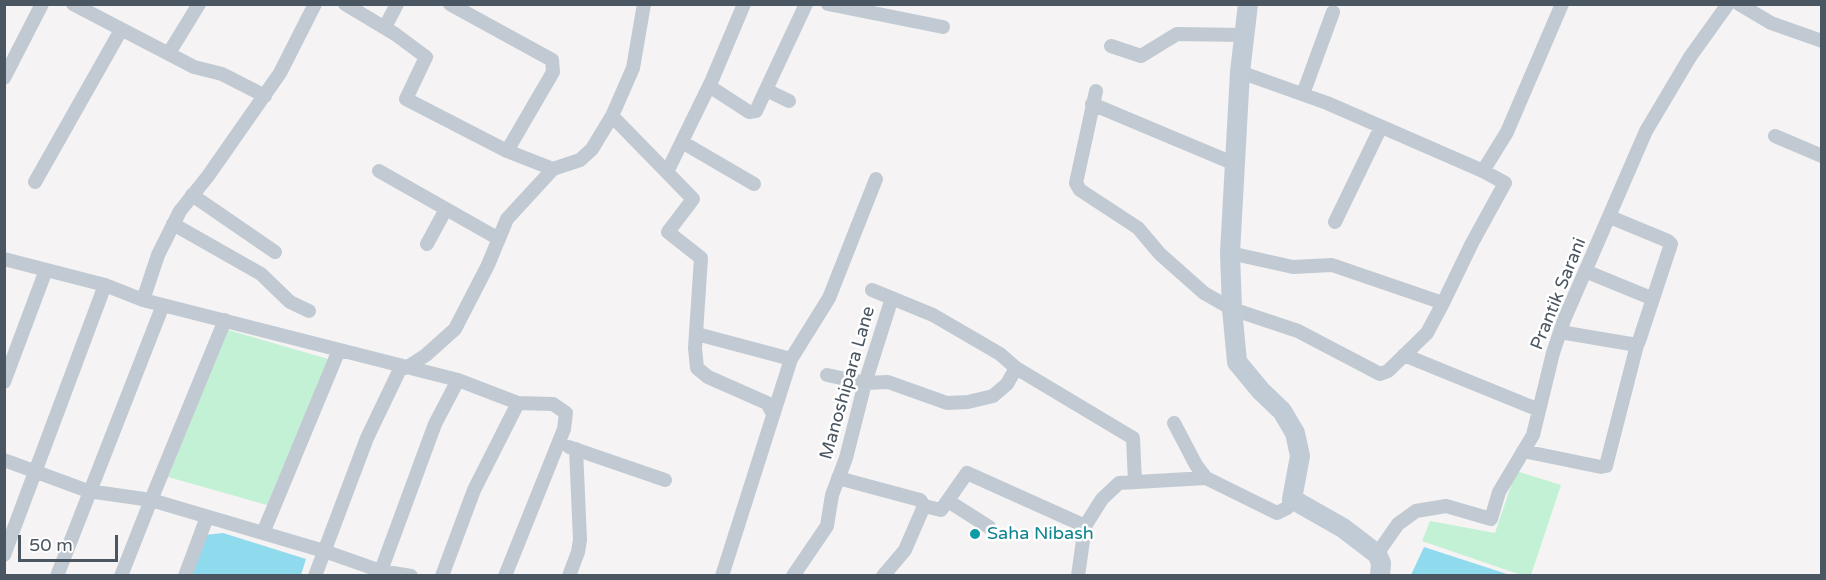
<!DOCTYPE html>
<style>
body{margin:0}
#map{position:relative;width:1826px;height:580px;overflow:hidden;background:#f5f3f3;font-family:"Varela Round",sans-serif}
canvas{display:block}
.frame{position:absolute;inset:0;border:6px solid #4a5661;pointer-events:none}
.scale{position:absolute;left:18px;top:535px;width:100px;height:27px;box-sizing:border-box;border:3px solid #4a5661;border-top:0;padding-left:8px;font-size:18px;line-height:21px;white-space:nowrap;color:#4a5661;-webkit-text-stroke:4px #fff;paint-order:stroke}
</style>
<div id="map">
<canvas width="1826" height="580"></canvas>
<div class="frame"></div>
<div class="scale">50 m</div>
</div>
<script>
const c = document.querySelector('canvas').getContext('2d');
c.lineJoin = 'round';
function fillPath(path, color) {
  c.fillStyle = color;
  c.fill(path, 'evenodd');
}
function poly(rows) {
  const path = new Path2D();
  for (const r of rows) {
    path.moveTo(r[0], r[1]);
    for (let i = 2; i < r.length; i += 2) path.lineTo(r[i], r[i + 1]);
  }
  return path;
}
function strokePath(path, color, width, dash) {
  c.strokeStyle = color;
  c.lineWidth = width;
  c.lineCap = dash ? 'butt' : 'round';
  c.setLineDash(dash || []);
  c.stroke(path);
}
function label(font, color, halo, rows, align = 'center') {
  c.font = font + ' "Varela Round",sans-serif';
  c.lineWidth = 5;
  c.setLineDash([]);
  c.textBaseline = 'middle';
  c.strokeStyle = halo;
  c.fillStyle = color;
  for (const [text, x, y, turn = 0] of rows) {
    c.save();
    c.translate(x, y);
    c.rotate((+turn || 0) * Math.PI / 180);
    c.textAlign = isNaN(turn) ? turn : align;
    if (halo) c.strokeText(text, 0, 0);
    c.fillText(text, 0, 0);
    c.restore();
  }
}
fillPath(poly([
 [228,330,328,359,267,505,168,477],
 [1516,471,1561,485,1531,575,1521,575,1422,541,1430,521,1495,533]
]), '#c3f1d5');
fillPath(poly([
 [223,533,306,559,301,575,190,576,205,535],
 [1424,547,1510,575,1411,575]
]), '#90daee');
strokePath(poly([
 [73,4,194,67,222,74,265,96],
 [345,4,395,34,426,57,406,99,507,151,553,169],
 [450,4,552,60,553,72,507,151],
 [828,4,943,27],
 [1739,4,1771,23,1822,41],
 [385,27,397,4],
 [1111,46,1141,56,1177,34,1243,35],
 [169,53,199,4],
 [1240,72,1327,103,1483,171,1505,183,1472,243,1443,303],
 [4,78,42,4],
 [709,86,749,112,756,111,806,4],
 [766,90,789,101],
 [1096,91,1076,183,1080,190,1138,228,1160,254,1204,293,1232,309,1298,331,1380,374,1388,371,1427,333,1443,303,1332,265,1293,267,1230,253],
 [1303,94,1333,12],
 [1092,104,1235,164],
 [612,116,693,199,668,232,701,258,695,348,697,368,708,377,767,403,772,412],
 [1775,136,1822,156],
 [682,142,754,184],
 [379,171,499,239],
 [1483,171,1507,132,1562,4],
 [667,172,712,80,744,4],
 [35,182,121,30],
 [192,195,275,252],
 [1335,222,1381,127],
 [173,224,261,274,290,302,309,311],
 [427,244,446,209],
 [4,259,105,285,143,300,458,380,518,403,553,404,566,413,564,429,505,576],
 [1585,271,1651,298],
 [872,290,933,315,1000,354,1016,368],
 [143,300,158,255,180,211,208,176,280,73,315,4],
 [225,320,151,500,324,551,381,571,411,576],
 [1560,332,1637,345,1639,341,1671,244,1668,241,1610,217],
 [697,334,791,359],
 [1404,355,1539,410],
 [406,368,426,355,455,329,488,265,507,219,553,169,580,160,592,149,612,116,633,68,644,4],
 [827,375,865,383,888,382,947,403,968,402,993,396,1007,384,1016,368,1133,438,1135,482],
 [4,382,46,270],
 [1174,423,1196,465,1206,478],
 [569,447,665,480],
 [1523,451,1601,467,1606,466,1637,345],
 [4,460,88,491,151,500,121,576],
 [838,478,920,500,924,506],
 [948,501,989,527],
 [924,506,941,510,967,473,1085,526],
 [263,533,339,350],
 [1377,554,1398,524,1416,511,1446,506,1491,519,1499,492,1533,435,1553,353,1564,320,1646,131,1690,57,1728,4],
 [4,555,105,285],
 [57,576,163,305],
 [185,576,207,517],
 [315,576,367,438,401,367],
 [379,576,435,424,458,380],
 [442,576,474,490,518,403],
 [569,576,578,552,580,540,576,449],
 [722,576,791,359,829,298,876,179],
 [793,576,827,526,832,495,846,458,865,383,892,298],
 [883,576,905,550,924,506],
 [1078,576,1085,526,1102,499,1119,483,1206,478,1277,513,1287,508,1292,499]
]), '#c1cad2', 14);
strokePath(poly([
 [1248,4,1240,72,1230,253,1232,309,1237,362,1261,391,1282,411,1295,433,1300,456,1292,499,1343,528,1377,554,1381,563,1380,576]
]), '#c1cbd6', 20);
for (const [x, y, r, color] of [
 [975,534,6,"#0f9aa8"]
]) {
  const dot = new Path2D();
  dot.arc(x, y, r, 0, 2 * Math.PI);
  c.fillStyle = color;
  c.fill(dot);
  strokePath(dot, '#fff', 2);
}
label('18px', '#4a5661', '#fff', [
 ["Prantik Sarani",1559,294,-68],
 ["Manoshipara Lane",848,383,-74]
]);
label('18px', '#0d838f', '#fff', [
 ["Saha Nibash",987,534]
], 'left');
</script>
